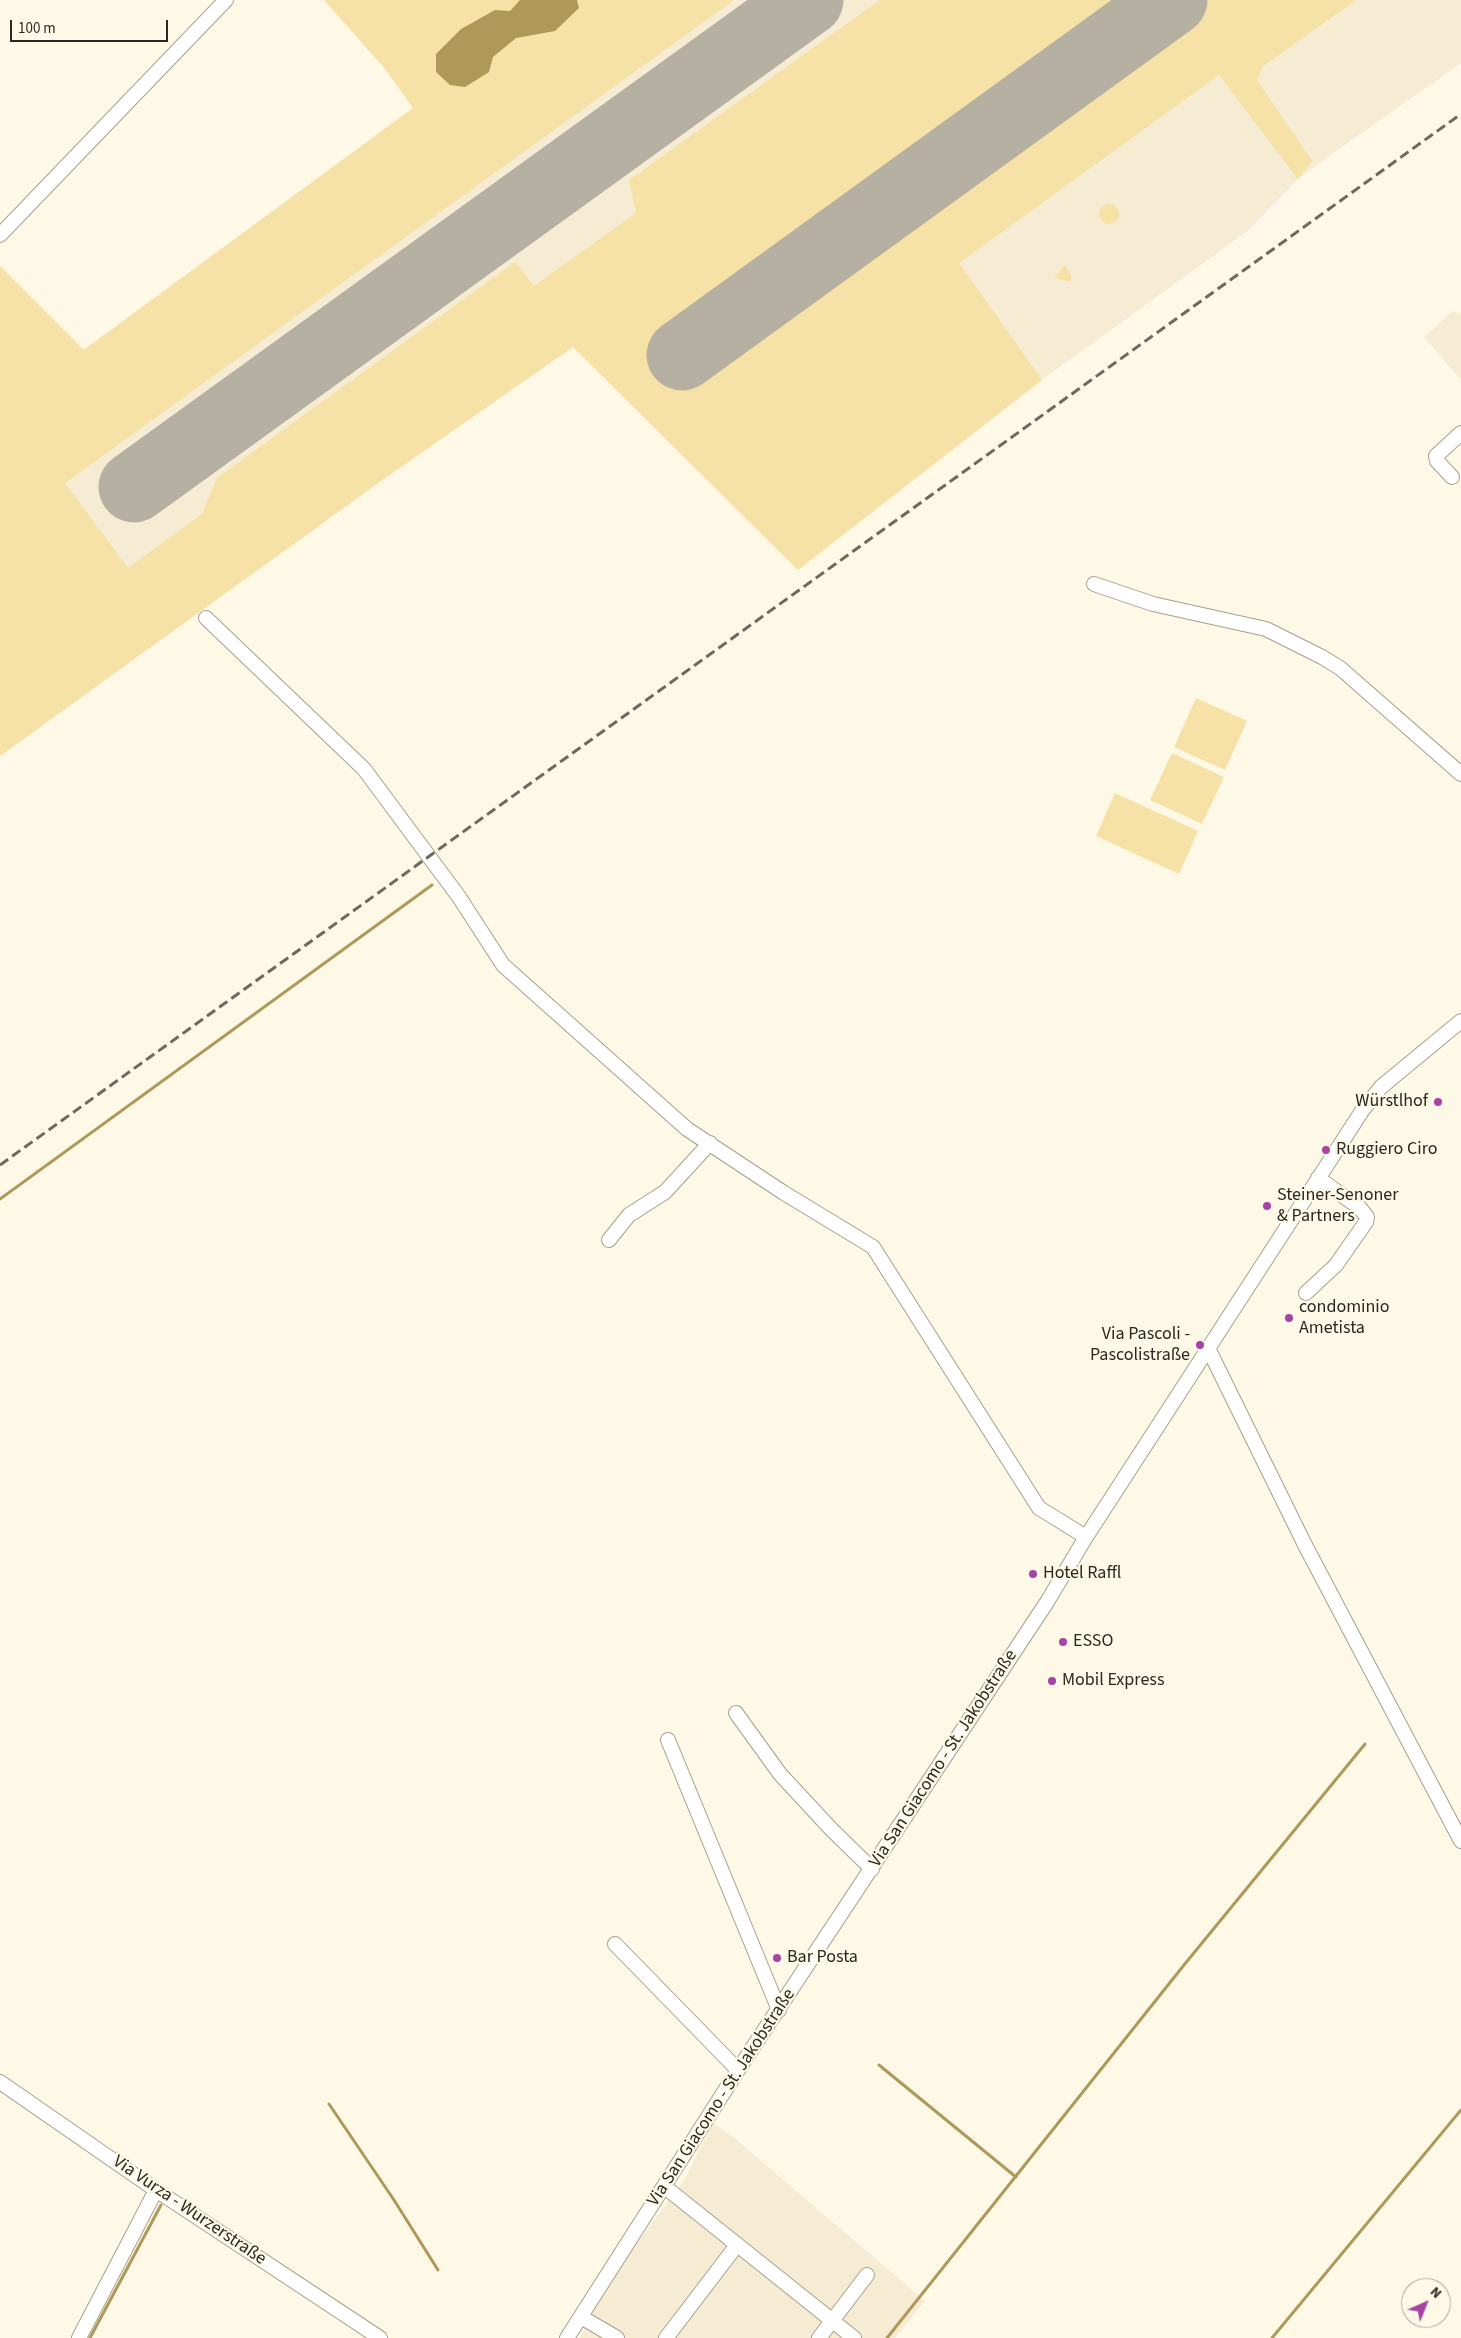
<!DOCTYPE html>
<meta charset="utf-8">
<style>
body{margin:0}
#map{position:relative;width:1461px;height:2338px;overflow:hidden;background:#fef8e6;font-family:"Source Sans 3",sans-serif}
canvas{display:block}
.north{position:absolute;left:1401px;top:2278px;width:50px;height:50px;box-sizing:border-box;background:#fef8e6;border:1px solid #a9a597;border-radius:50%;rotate:44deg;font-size:14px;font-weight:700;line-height:20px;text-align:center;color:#2a2821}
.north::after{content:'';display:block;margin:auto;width:18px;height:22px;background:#a942a5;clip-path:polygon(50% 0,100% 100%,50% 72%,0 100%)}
.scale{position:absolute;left:10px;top:20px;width:158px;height:22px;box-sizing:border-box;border:2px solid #2a2821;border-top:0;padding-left:6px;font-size:15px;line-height:18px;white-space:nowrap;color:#2a2821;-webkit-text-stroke:4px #fef8e6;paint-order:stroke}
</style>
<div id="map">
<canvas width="1461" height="2338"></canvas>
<div class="north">N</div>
<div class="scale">100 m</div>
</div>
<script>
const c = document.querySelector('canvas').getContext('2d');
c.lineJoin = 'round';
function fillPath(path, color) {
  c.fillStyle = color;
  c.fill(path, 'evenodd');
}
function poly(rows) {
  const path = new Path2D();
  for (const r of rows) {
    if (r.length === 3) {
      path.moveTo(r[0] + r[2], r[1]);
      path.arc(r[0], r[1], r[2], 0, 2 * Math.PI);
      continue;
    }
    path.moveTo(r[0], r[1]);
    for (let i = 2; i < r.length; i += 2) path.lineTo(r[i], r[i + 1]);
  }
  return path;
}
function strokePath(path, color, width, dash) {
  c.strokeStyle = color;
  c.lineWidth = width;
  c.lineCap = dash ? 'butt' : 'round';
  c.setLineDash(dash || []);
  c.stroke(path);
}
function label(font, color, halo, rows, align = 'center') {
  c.font = font + ' "Source Sans 3",sans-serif';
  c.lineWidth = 4.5;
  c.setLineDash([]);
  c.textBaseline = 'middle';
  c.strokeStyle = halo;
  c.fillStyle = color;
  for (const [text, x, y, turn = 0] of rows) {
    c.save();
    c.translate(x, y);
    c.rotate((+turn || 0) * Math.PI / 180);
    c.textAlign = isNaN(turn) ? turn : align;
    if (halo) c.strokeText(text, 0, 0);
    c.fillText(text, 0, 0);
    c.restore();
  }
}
fillPath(poly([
 [481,0,1461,0,1461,63,1311,169,1298,179,1249,230,1042,380,798,570,573,347,381,481,0,756,83,350,413,108],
 [1453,311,1458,314,1461,312,1461,380,1424,337],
 [713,2123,731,2135,925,2301,895,2338,580,2338,602,2291,686,2177]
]), '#f5ecd3');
fillPath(poly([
 [324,0,734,0,65,483,128,568,202,514,217,478,515,262,534,286,636,213,629,180,880,0,1356,0,1269,62,1263,66,1257,80,1312,161,1298,179,1219,75,959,263,1042,380,798,570,573,347,381,481,0,756,0,266,84,350,413,108,385,69],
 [1109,214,10],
 [1065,265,1071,275,1071,282,1054,278],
 [1196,698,1247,721,1225,770,1174,747],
 [1172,753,1224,777,1202,824,1150,800],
 [1115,793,1198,831,1179,874,1096,836]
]), '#f6e1a6');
fillPath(poly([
 [520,0,577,0,579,8,555,31,516,38,493,57,489,72,465,87,450,85,436,72,436,54,461,29,495,10,510,11]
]), '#af995a');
strokePath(poly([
 [0,1199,432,885],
 [879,2065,1016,2177],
 [329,2104,394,2200,438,2270],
 [90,2338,161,2205],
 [887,2338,1184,1965,1365,1744],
 [1272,2338,1461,2110]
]), '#af995a', 3);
strokePath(poly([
 [682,355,1172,0],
 [134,487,808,0]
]), '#b5b0a2', 71);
const minor = poly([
 [0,235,226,0],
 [1452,477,1437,461,1436,456,1461,433],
 [1094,584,1153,604,1266,629,1322,657,1340,668,1461,774],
 [206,618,364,769,459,897,503,965,687,1129,784,1193,873,1247,1039,1508,1086,1537],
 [609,1240,629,1215,665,1192,710,1143],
 [1306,1293,1336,1265,1366,1222,1367,1217,1360,1208,1318,1178],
 [1208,1348,1305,1545,1461,1841],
 [736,1713,780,1774,831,1829,872,1869],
 [668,1740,779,2010],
 [615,1944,738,2070],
 [0,2082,156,2190,380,2338],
 [665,2187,854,2338],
 [581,2317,617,2338],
 [79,2338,156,2190],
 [567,2338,738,2070,1047,1602,1086,1537,1362,1111,1381,1087,1461,1021],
 [666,2338,737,2245],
 [819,2338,867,2275]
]);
strokePath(minor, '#a5a08f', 16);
strokePath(minor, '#fff', 14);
strokePath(poly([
 [0,1165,1461,114]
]), '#6c695e', 3, [10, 5]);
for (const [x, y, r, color] of [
 [1438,1102,5,"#a942a5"],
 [1326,1150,5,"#a942a5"],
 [1267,1206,5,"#a942a5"],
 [1289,1318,5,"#a942a5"],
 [1200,1345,5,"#a942a5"],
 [1033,1574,5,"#a942a5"],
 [1063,1642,5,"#a942a5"],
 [1052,1681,5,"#a942a5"],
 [777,1958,5,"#a942a5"]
]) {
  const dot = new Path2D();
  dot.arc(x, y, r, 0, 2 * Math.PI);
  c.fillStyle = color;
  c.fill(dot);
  strokePath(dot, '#fef8e6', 2);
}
label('18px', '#2a2821', '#fef8e6', [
 ["Würstlhof",1428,1102,"right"],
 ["Ruggiero Ciro",1336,1150],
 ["Steiner-Senoner",1277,1196],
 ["& Partners",1277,1217],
 ["condominio",1299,1308],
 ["Ametista",1299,1329],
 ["Via Pascoli -",1190,1335,"right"],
 ["Pascolistraße",1190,1356,"right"],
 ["Hotel Raffl",1043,1574],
 ["ESSO",1073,1642],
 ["Mobil Express",1062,1681],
 ["Bar Posta",787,1958]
], 'left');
label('18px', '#2a2821', '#fef8e6', [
 ["Via San Giacomo - St. Jakobstraße",944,1759,-57],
 ["Via San Giacomo - St. Jakobstraße",722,2098,-57],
 ["Via Vurza - Wurzerstraße",189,2211,34]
]);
</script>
